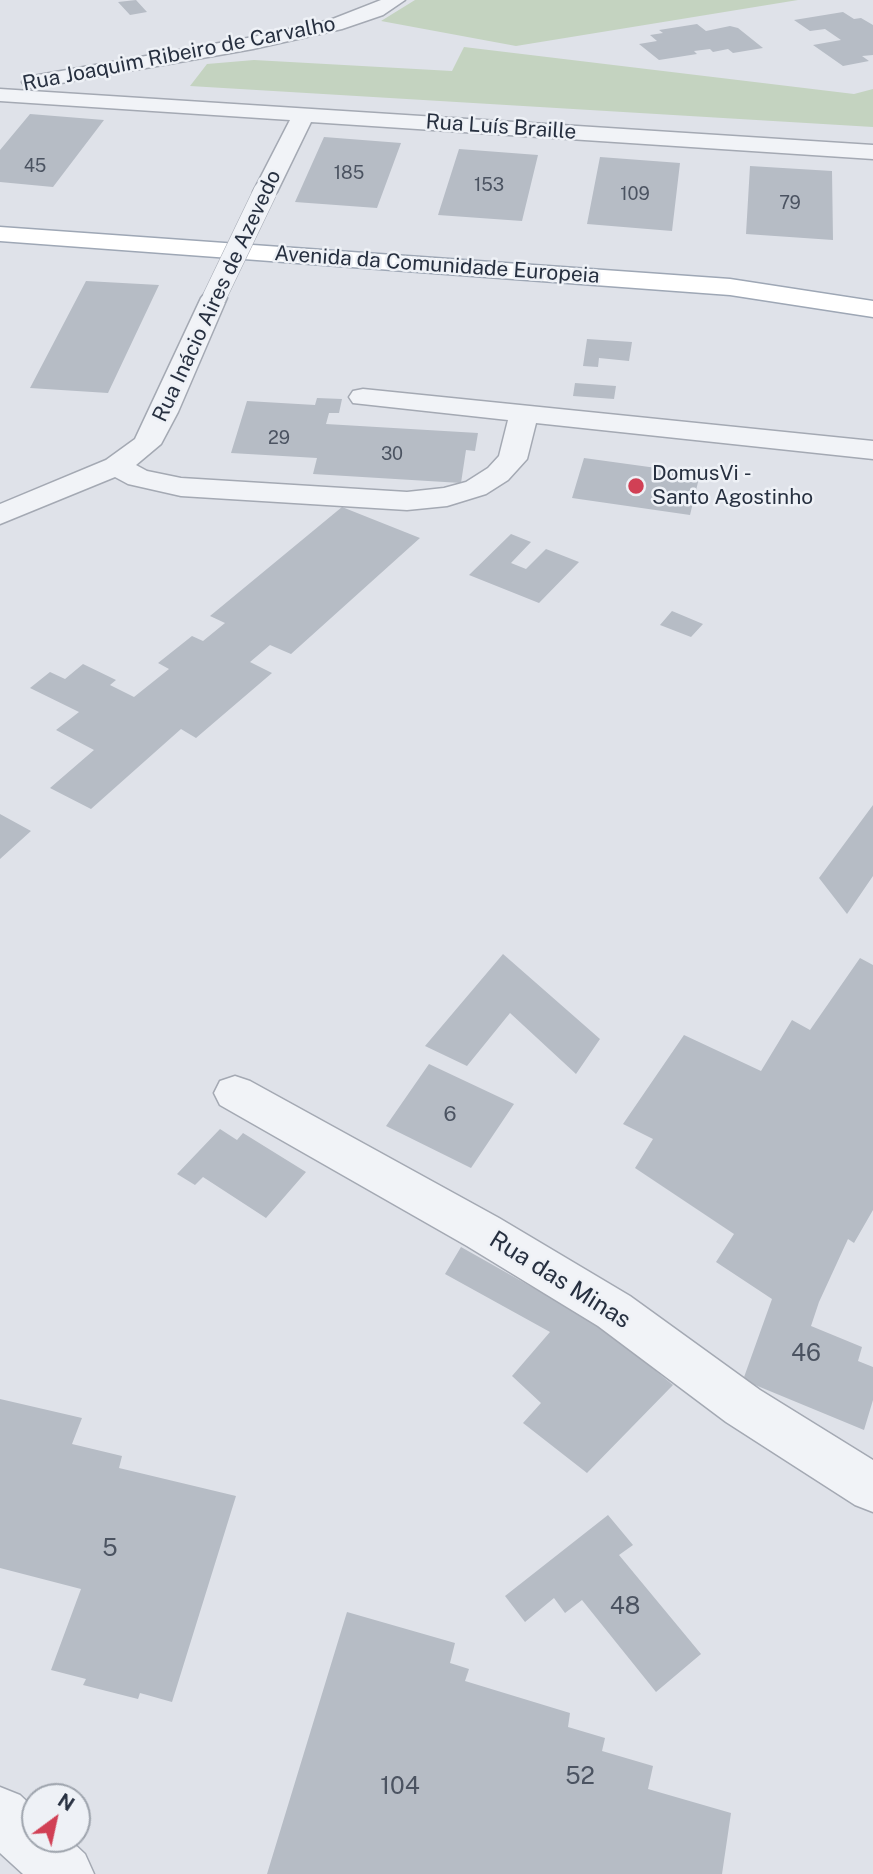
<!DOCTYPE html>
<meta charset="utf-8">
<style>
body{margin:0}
#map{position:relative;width:873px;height:1874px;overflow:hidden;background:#dfe2e9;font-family:"Public Sans",sans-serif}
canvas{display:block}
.north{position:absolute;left:21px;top:1783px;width:70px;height:70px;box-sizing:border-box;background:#eef1f6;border:2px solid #9ea4ad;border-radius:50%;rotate:33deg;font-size:19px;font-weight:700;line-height:28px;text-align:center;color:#273040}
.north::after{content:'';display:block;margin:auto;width:24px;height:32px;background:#d14055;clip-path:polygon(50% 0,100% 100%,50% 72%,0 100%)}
</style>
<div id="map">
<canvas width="873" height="1874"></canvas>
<div class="north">N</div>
</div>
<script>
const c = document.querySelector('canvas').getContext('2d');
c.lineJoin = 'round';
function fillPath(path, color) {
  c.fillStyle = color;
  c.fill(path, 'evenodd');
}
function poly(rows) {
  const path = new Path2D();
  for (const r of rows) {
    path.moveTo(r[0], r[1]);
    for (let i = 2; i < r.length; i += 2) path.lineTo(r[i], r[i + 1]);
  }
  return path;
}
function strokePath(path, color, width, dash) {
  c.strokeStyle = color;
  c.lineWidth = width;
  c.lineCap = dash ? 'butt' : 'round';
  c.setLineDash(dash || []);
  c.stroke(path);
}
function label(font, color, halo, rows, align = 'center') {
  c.font = font + ' "Public Sans",sans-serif';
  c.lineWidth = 5;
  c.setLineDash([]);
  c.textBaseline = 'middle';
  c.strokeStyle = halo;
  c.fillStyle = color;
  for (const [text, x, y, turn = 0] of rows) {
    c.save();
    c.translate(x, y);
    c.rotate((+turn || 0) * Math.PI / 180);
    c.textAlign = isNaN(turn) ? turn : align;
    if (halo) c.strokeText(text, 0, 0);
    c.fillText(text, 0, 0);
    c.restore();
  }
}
fillPath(poly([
 [415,0,798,0,516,46,381,21],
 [464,47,854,94,873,89,873,127,190,86,207,64,254,60,452,71]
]), '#c4d3c0');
fillPath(poly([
 [136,0,147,12,130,15,118,2],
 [843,12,854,19,861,18,873,25,873,55,862,56,869,61,843,66,813,45,841,40,825,29,810,31,794,20],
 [697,24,706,31,730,26,738,28,763,48,733,53,728,49,713,52,710,49,694,51,697,54,659,60,639,44,657,41,650,35,663,33,659,30],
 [30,114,104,120,53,187,0,182,0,150],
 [324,137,401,143,377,208,295,202],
 [459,149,538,155,522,221,438,215],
 [600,157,680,163,672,231,587,224],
 [750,166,832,171,833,240,746,234],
 [86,281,159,285,108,393,30,388],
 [587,339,632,342,629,361,599,358,598,367,583,366],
 [575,383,616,386,614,399,573,396],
 [317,398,342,399,339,413,329,413,326,424,478,433,475,451,466,450,461,483,313,474,317,458,231,453,247,401,315,405],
 [584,458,700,474,690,515,572,498],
 [342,507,420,538,291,654,270,645,250,662,272,673,196,738,181,729,91,809,50,788,94,750,56,730,79,712,30,688,50,672,65,679,83,664,116,680,110,685,134,697,169,669,158,663,192,636,203,641,225,623,210,616],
 [511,534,531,542,511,563,526,569,546,549,579,562,539,603,469,575],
 [672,611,703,624,691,637,660,625],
 [873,805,873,876,847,914,819,878],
 [0,814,31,831,0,859],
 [503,954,600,1039,576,1074,510,1013,467,1066,425,1046],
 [860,958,873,965,873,1210,854,1243,848,1239,819,1302,811,1326,862,1347,858,1361,873,1367,873,1400,864,1430,743,1380,772,1299,716,1262,734,1234,635,1168,653,1139,623,1124,684,1035,761,1071,792,1020,810,1030],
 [429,1064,514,1104,471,1168,386,1126],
 [220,1129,237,1140,243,1133,306,1172,266,1218,203,1177,195,1185,177,1174],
 [461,1247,601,1326,673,1385,587,1473,523,1423,541,1403,512,1376,550,1332,445,1274],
 [0,1399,82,1418,72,1444,122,1456,119,1468,236,1496,172,1702,140,1693,138,1699,83,1685,86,1679,51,1670,81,1589,0,1568],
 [608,1515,633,1545,619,1555,701,1654,656,1692,582,1600,565,1613,554,1598,525,1622,505,1596],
 [347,1612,455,1643,450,1663,469,1669,465,1681,570,1713,568,1727,605,1738,602,1751,653,1766,648,1789,731,1813,722,1874,267,1874]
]), '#b6bcc5');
const minor = poly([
 [381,0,405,0,383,15,342,29,253,49,33,88,25,87,22,82,25,77,33,76,253,37,330,20,381,0],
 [0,89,873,145,873,159,311,122,277,192,273,197,265,199,257,197,253,192,290,120,0,101,0,89],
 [214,290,223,293,227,298,178,412,161,444,136,465,147,471,181,478,407,492,444,488,466,482,488,468,499,456,508,420,353,403,349,397,353,391,363,389,873,441,873,459,536,423,527,459,508,480,486,494,447,506,407,510,181,496,128,484,115,477,0,524,0,504,106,460,135,439,201,298,205,293,214,290],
 [235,1076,250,1081,499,1218,630,1296,760,1390,873,1460,873,1512,855,1505,726,1422,598,1326,467,1246,220,1105,214,1093,220,1081,235,1076],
 [0,1787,20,1795,35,1809,35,1839,69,1839,85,1854,94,1874,23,1874,0,1853,0,1787]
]);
const major = poly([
 [0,227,730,279,873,301,873,317,730,295,0,241,0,227]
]);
strokePath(minor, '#a4a9b3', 3);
strokePath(major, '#9ea7b5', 3);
fillPath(minor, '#f1f3f7');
fillPath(major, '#fff');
const minorBridge = poly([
 [214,298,265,192]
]);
strokePath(minorBridge, '#a4a9b3', 24, []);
strokePath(minorBridge, '#f1f3f7', 23);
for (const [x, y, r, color] of [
 [636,486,9,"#d14055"]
]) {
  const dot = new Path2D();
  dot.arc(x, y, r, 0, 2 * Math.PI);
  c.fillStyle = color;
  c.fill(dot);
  strokePath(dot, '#eef1f6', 2.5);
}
label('18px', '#4b5361', null, [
 ["45",35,166],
 ["185",349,173],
 ["153",489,185],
 ["109",635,194],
 ["79",790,203],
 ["29",279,438],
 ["30",392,454]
]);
label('21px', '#273040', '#eef1f6', [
 ["Rua Joaquim Ribeiro de Carvalho",179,54,-11],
 ["Rua Luís Braille",501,127,4],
 ["Avenida da Comunidade Europeia",437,265,4],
 ["Rua Inácio Aires de Azevedo",217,296,-65]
]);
label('21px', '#273040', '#eef1f6', [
 ["DomusVi -",652,474],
 ["Santo Agostinho",652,498]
], 'left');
label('21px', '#4b5361', null, [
 ["6",450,1115]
]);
label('24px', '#273040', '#eef1f6', [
 ["Rua das Minas",560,1280,32]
]);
label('24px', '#4b5361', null, [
 ["46",806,1354],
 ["5",110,1549],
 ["48",625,1607],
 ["52",580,1777],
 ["104",400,1787]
]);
</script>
